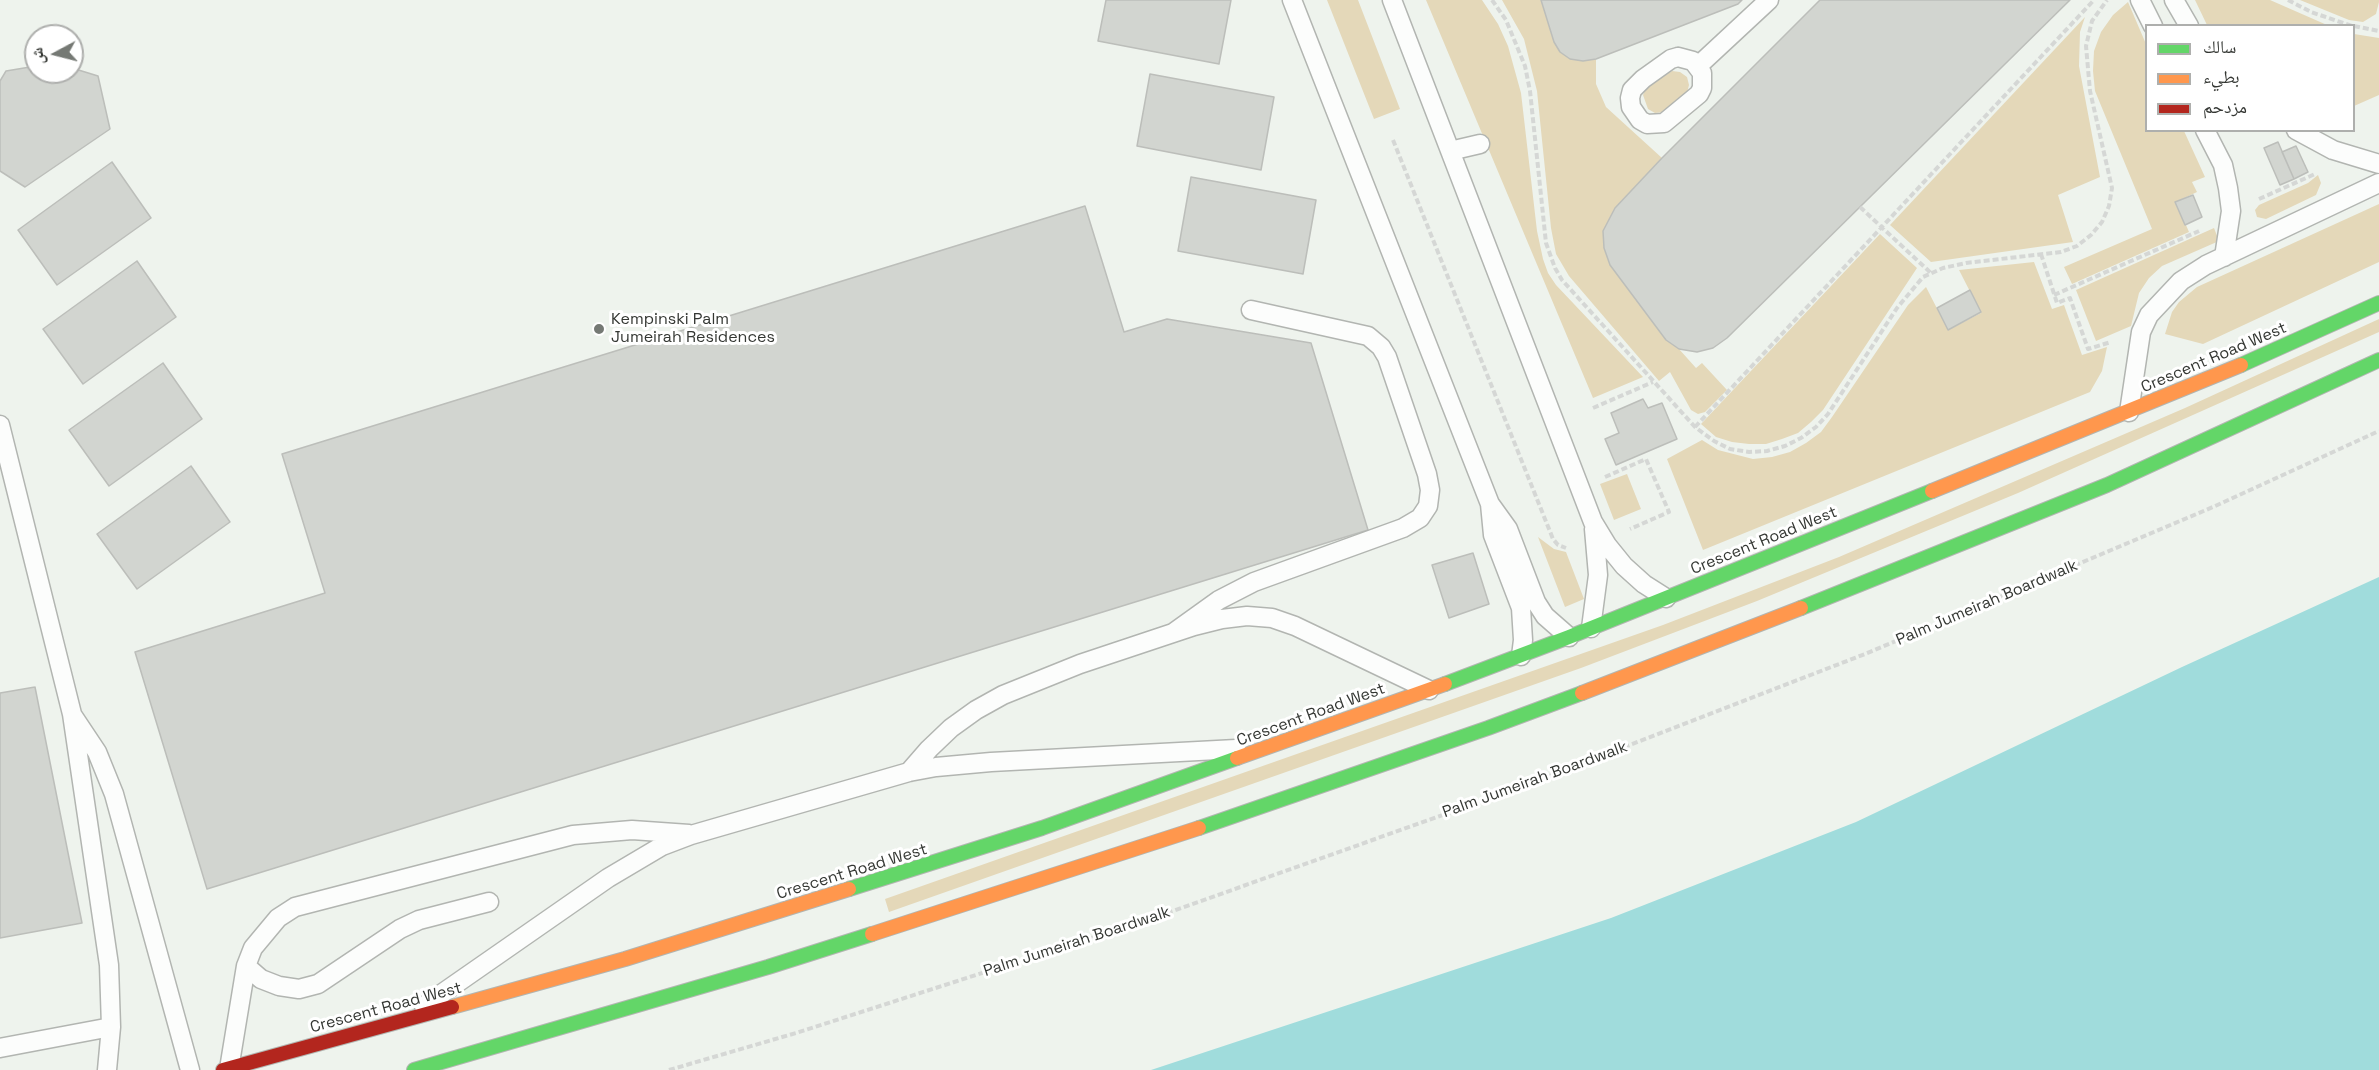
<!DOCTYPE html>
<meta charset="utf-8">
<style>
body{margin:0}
#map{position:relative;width:2379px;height:1070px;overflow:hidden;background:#eef3ed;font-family:"Space Grotesk","Noto Naskh Arabic",sans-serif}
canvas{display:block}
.legend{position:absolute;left:2145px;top:24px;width:210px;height:108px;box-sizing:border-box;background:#fff;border:2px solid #aeafad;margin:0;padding:8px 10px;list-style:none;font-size:18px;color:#343733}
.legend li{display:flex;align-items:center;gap:12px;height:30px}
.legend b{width:30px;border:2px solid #aeafad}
.north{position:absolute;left:24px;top:24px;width:60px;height:60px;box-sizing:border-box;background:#fff;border:2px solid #aeafad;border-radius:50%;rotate:263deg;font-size:16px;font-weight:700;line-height:24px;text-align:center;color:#343733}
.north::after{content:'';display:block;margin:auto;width:21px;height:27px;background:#757974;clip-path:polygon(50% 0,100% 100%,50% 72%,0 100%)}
</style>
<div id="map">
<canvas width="2379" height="1070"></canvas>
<ul class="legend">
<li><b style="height:8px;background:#63d668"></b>سالك</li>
<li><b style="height:8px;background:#ff974d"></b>بطيء</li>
<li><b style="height:8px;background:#b3261e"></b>مزدحم</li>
</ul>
<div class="north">ش</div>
</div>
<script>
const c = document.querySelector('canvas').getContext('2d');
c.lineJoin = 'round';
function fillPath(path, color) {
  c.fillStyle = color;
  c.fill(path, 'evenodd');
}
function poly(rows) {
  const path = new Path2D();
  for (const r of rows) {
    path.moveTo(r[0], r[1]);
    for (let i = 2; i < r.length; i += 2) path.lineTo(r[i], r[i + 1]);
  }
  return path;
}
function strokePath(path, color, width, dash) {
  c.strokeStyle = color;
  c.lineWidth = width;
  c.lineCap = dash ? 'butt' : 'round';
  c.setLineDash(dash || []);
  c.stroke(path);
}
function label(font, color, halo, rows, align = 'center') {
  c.font = font + ' "Space Grotesk",sans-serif';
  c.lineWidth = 6;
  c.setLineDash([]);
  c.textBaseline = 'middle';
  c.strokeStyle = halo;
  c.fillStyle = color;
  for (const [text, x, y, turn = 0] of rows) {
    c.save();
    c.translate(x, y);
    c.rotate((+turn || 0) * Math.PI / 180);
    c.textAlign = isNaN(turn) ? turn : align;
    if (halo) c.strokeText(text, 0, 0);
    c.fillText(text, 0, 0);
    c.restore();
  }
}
fillPath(poly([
 [1327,0,1358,0,1400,109,1374,119],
 [1426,0,1482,0,1498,24,1508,46,1521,93,1537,231,1543,259,1548,273,1556,285,1643,377,1593,398],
 [1502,0,1541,0,1554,42,1560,52,1570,59,1583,61,1596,59,1596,84,1606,107,1662,158,1615,208,1603,231,1604,248,1610,265,1666,339,1679,349,1696,368,1702,363,1727,390,1705,412,1698,414,1691,410,1670,372,1659,381,1569,276,1556,254,1551,228,1537,91,1524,39],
 [2195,0,2270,0,2327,25,2207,25],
 [2300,0,2379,0,2379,2,2376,14,2363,22,2349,20],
 [2128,2,2146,44,2146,130,2184,131,2205,177,2192,182,2197,192,2176,202,2189,232,2072,284,2064,267,2152,229,2095,91,2093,71,2094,51,2101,32,2113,15],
 [2085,17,2080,32,2079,66,2100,177,2058,195,2073,242,1931,262,1890,225],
 [2354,34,2379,38,2379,95,2354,106],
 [1672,71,1680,72,1687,77,1689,85,1687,93,1669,109,1663,112,1655,113,1648,109,1643,95,1647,87],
 [2318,175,2321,183,2316,195,2266,219,2257,217,2255,210,2259,205,2308,183],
 [2379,204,2379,262,2203,344,2165,334,2172,312,2179,302,2197,287],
 [2214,228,2219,241,2162,266,2149,278,2139,293,2131,326,2096,341,2076,290],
 [1880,234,1917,268,1823,410,1811,422,1798,433,1782,439,1766,444,1749,444,1732,442,1716,437,1701,424],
 [2034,262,2052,309,2064,305,2082,355,2107,347,2102,371,2090,392,1703,550,1667,459,1702,440,1718,450,1753,459,1772,457,1790,452,1806,443,1821,432,1832,417,1908,305,1926,287,1948,330,1981,313,1959,270],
 [2379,319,2379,332,2018,493,1757,601,1581,668,889,912,885,899,1663,625,1839,557,2185,408],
 [1627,474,1641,509,1614,520,1600,484],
 [1538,537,1554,549,1566,552,1584,599,1565,607]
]), '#e4d8b9');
fillPath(poly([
 [2379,577,2379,1070,1151,1070,1611,918,1856,822,2182,667]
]), '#a0dcdc');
const building = poly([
 [1106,0,1231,0,1219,64,1098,41,1106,0],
 [1541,0,1742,0,1738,4,1596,59,1583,61,1570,59,1560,52,1554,42,1541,0],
 [1820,0,2070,0,1727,338,1713,348,1697,352,1679,349,1666,340,1610,265,1604,248,1603,231,1615,208,1662,158,1820,0],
 [36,66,36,72,72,72,72,68,98,76,110,129,25,187,0,171,0,81,6,71,36,66],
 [1150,74,1274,97,1261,170,1137,146,1150,74],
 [2278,142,2294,179,2280,185,2264,148,2278,142],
 [2296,146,2308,172,2294,179,2282,152,2296,146],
 [112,162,151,218,57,285,18,230,112,162],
 [1191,177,1316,200,1303,274,1178,251,1191,177],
 [2193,195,2202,217,2185,225,2175,202,2193,195],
 [1085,206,1124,332,1167,319,1311,343,1368,530,207,889,135,652,325,593,282,454,1085,206],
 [137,261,176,317,83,384,43,329,137,261],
 [1970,290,1981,312,1948,330,1937,308,1970,290],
 [163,363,202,419,109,486,69,430,163,363],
 [1643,399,1648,408,1662,403,1677,439,1616,465,1605,439,1619,433,1611,413,1643,399],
 [191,466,230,522,137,589,97,534,191,466],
 [1473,553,1489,604,1449,618,1432,565,1473,553],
 [35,687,82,923,0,938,0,693,35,687]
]);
fillPath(building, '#d2d5d0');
strokePath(building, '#bcbeba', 1.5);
const lane = poly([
 [1292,0,1490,504,1493,535,1521,608,1523,640,1521,656],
 [1392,0,1593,522,1607,545,1624,566,1644,584,1666,598],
 [2140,0,2153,26],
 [2174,0,2189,26],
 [1678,57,1693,61,1702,73,1702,88,1699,94,1664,123,1647,124,1640,120,1631,107,1630,98,1632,90,1643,79,1671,59,1678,57],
 [1698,66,1769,0],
 [2205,130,2223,165,2228,188,2231,211,2224,257],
 [2296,130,2333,150,2379,164],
 [1450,151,1480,144],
 [2129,412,2141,332,2149,315,2181,281,2206,265,2379,183],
 [0,425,72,714,109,965,111,1027,107,1070],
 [1490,504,1508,529,1536,602,1545,616,1569,637],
 [1591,628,1598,575,1594,529],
 [1173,633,1219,600,1254,582,1403,528,1420,518,1428,506,1430,490,1427,474,1387,357,1381,347,1368,336,1251,310],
 [73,716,97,752,114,794,190,1070],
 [909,772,929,749,951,728,976,710,1003,695,1080,664,1194,626,1222,619,1247,616,1272,618,1295,626,1429,690],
 [246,966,261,979,279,986,299,989,318,984,400,929,419,920,489,902],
 [424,1006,608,878,662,846,691,835,909,772,936,767,991,762,1236,749],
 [0,1048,111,1027],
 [229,1069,246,966,253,948,278,918,295,907,573,835,632,830,689,834]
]);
const fast = poly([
 [2241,365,2379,303],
 [1801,608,2107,485,2379,360],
 [1445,684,1569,637,1932,491],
 [1199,828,1488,728,1582,693],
 [849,889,1042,828,1237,758],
 [414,1070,768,967,872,934]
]);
const slow = poly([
 [1932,491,2241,365],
 [1582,693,1801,608],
 [1237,758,1445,684],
 [872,934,1199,828],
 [452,1007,625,959,849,889]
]);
const jam = poly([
 [223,1070,452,1007]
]);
strokePath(lane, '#b2b5b1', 21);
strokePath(fast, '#b2b5b1', 16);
strokePath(slow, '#b2b5b1', 16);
strokePath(jam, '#b2b5b1', 16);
strokePath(poly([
 [1492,0,1506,20,1525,66,1530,91,1546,243,1555,268,1562,280,1695,427,1714,441,1730,449,1749,452,1767,451,1785,446,1801,438,1816,427,1828,414,1897,308,1923,277,1943,268,1966,263,2061,252,2077,246,2091,235,2102,222,2109,206,2112,188,2090,91,2086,46,2092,21,2107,0],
 [2288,0,2311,12,2352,26],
 [2354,26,2379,31],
 [1393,140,1553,539,1558,545,1566,548],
 [2259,199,2315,174],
 [1860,207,1932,274],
 [2041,254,2057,303,2070,298,2088,349,2111,342],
 [2054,295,2199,231],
 [1593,408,1653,382],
 [1695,427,2094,0],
 [1605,477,1646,459,1669,512,1630,529],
 [669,1070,796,1033,1156,917,1513,790,1865,654,2213,507,2379,431]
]), '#d5d7d5', 4, [6, 3]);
strokePath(lane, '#fcfdfc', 18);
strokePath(fast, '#63d668', 14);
strokePath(slow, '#ff974d', 14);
strokePath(jam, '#b3261e', 14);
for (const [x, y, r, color] of [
 [599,329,6,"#757974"]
]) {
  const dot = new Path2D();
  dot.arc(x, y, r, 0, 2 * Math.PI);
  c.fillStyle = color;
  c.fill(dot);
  strokePath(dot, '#fff', 2);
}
label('16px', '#343733', '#fff', [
 ["Kempinski Palm",611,320],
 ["Jumeirah Residences",611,338]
], 'left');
label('16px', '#343733', '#fff', [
 ["Crescent Road West",2214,358,-23],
 ["Crescent Road West",1764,541,-22],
 ["Palm Jumeirah Boardwalk",1987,603,-23],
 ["Crescent Road West",1311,715,-20],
 ["Palm Jumeirah Boardwalk",1535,780,-20],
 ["Crescent Road West",852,872,-17],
 ["Palm Jumeirah Boardwalk",1077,942,-18],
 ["Crescent Road West",386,1008,-15]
]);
</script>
